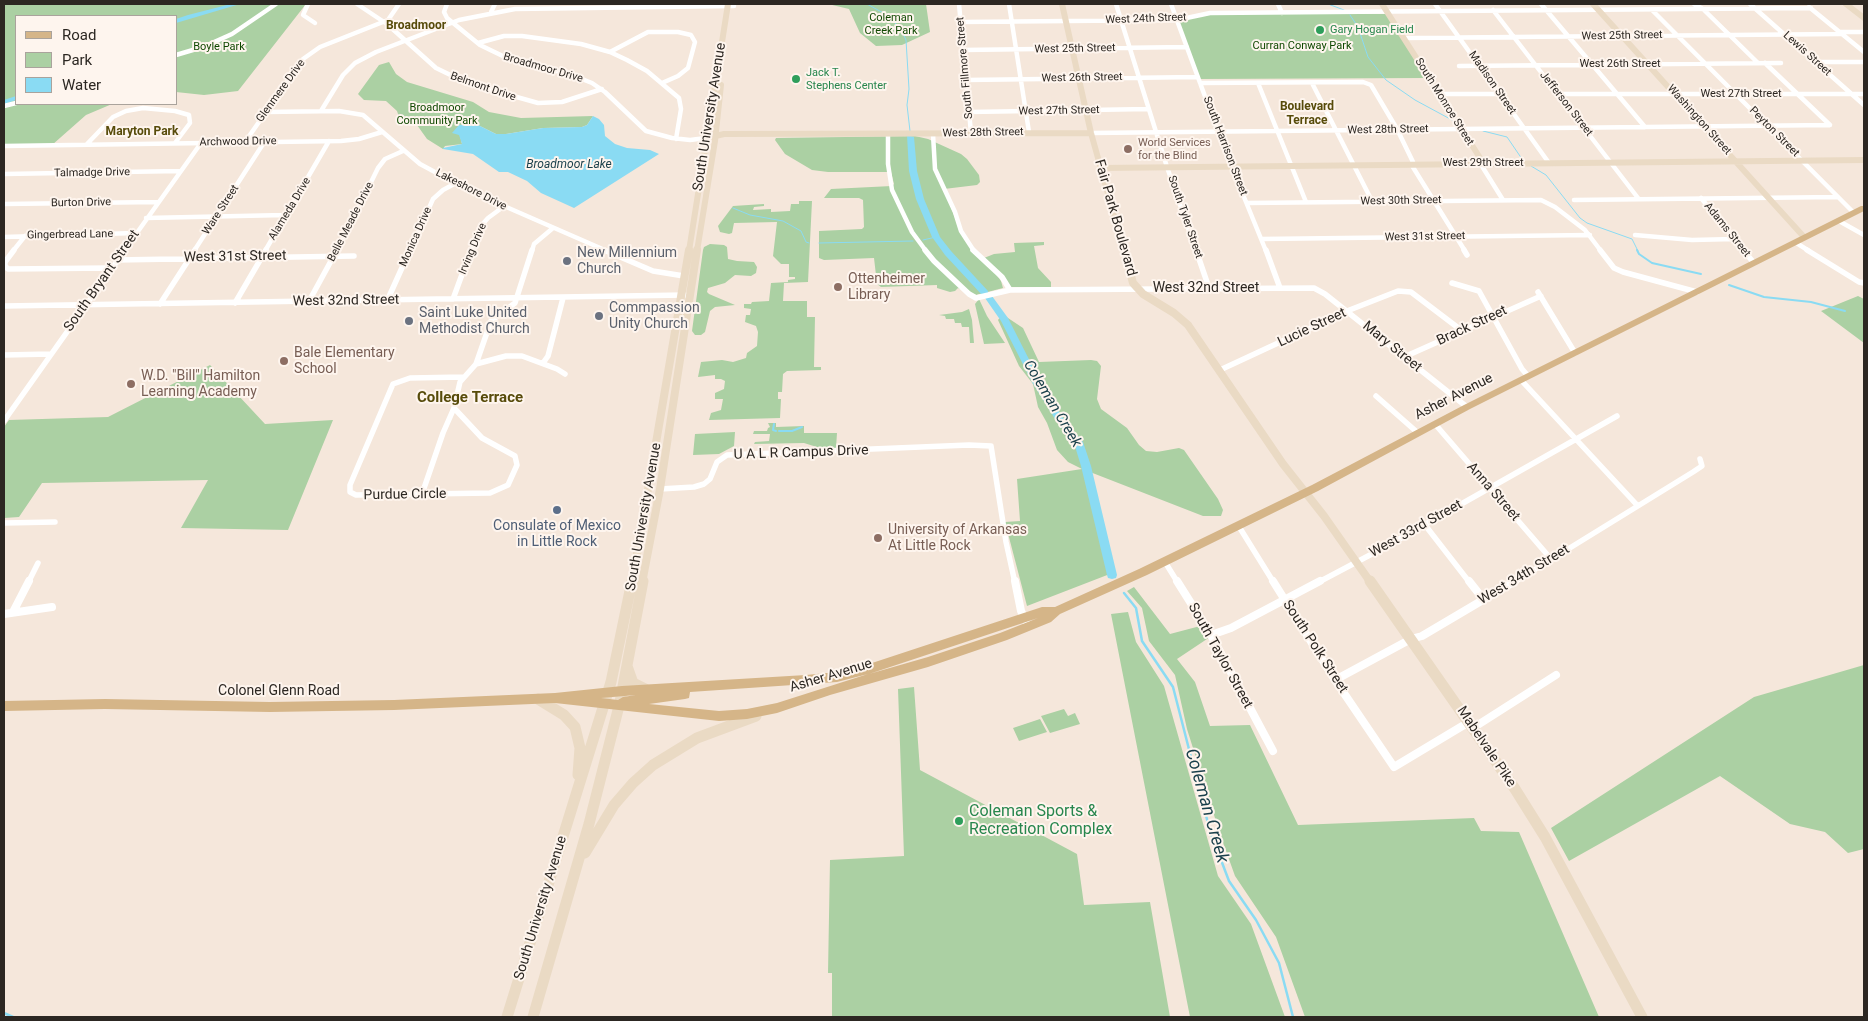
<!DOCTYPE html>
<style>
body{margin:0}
#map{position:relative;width:1868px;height:1021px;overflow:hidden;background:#f5e7db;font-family:Roboto,sans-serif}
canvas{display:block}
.frame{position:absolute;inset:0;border:5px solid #2c2722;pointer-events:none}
.legend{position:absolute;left:15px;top:15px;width:162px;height:90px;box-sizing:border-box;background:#fef5ee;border:1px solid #aaa39c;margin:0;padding:6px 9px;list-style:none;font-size:15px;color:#2c2722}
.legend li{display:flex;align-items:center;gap:10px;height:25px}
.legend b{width:25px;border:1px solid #aaa39c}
</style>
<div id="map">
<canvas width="1868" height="1021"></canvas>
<div class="frame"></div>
<ul class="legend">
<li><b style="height:6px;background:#d5b588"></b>Road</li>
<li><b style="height:14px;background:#abd0a3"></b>Park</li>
<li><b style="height:14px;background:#8adbf3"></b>Water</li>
</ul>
</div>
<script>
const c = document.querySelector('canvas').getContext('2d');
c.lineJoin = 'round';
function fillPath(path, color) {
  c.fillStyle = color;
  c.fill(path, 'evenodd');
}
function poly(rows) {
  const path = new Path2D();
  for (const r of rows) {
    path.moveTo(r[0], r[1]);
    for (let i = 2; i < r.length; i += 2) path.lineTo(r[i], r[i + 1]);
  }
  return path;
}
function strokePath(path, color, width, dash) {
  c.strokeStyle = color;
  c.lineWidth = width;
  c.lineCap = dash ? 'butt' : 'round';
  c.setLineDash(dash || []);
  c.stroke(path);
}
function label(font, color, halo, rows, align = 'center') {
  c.font = font + ' Roboto,sans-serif';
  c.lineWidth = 4;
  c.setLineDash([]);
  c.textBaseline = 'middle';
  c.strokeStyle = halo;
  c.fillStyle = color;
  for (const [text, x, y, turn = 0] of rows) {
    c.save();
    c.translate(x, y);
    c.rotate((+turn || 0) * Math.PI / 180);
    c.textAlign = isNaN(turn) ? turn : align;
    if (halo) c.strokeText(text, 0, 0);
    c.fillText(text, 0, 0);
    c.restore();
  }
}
fillPath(poly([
 [4,4,306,4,238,91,204,95,176,92,176,16,16,16,16,104,112,104,86,115,52,145,4,146],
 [828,4,926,4,930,32,902,45,876,46,860,33,849,9],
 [1282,13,1387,14,1426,78,1199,79,1177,20,1199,14],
 [389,62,396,74,407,82,473,102,489,112,521,118,593,116,587,125,582,127,543,128,506,134,496,134,478,125,458,127,462,144,445,146,443,149,427,139,417,125,399,117,397,111,386,101,364,100,358,94,379,65],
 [915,136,928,139,961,154,967,159,979,175,980,182,977,185,944,189,960,231,996,274,1001,281,1003,288,976,295,958,288,955,291,950,292,937,288,937,285,881,287,877,284,874,258,824,260,819,258,819,231,862,229,864,227,863,200,859,198,824,198,831,189,892,186,894,184,891,172,828,172,812,170,785,154,775,140,776,138],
 [799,201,812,201,808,282,784,283,783,301,807,301,807,317,815,317,814,367,821,367,821,370,787,371,783,374,782,392,778,392,778,399,781,399,780,418,709,420,711,413,721,410,723,399,715,399,715,393,724,389,725,381,721,379,715,379,715,375,698,377,701,362,722,360,733,362,746,358,747,353,757,346,758,332,756,326,745,322,746,315,750,315,751,309,744,308,744,304,751,304,752,302,769,301,771,283,788,282,788,280,795,279,795,277,789,277,789,264,781,264,773,256,777,222,734,223,732,233,729,234,720,232,718,226,733,206,764,204,764,206,754,207,753,210,771,209,771,212,790,211,791,204,799,204],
 [1044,242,1044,245,1034,246,1038,268,1051,282,1051,287,1011,287,984,258,994,254,1015,252,1014,243],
 [710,244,724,245,727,247,728,259,737,261,754,262,757,267,756,273,751,276,735,275,725,283,708,288,707,292,709,294,735,305,715,307,710,311,705,332,701,335,695,335,692,331,703,250,704,247],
 [1858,296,1864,299,1864,343,1821,311],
 [979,299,987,316,1005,343,984,344,975,304],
 [969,309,972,320,974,343,970,343,969,327,962,327,961,323,955,323,954,319,946,319,945,316,939,315,962,312],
 [1001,316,1005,316,1023,328,1039,362,1091,360,1097,361,1101,366,1097,399,1101,409,1127,428,1139,445,1146,451,1157,452,1179,448,1184,450,1218,499,1223,510,1221,516,1203,516,1090,472,1115,572,1027,606,1005,522,1020,521,1017,479,1082,469,1068,462,1057,450,1047,423,1038,407,1033,384,1019,366,998,320],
 [210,365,265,424,333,420,288,530,181,528,208,480,42,483,19,517,4,518,4,427,9,420,108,417],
 [768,423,776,423,776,427,804,426,804,433,837,433,836,448,820,448,804,443,754,444,755,442,769,441,770,434,753,434,754,431,767,431,768,428,770,427],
 [735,432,734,446,719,454,693,455,695,434],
 [1134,587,1170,634,1204,625,1210,637,1177,659,1195,682,1210,726,1250,725,1298,825,1474,818,1481,831,1519,832,1599,1017,1305,1017,1276,937,1235,876,1220,834,1187,729,1175,675,1149,641,1142,608,1127,591],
 [1128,612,1136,642,1164,686,1218,876,1251,924,1285,1017,1190,1017,1111,614],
 [1864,665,1864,849,1848,853,1825,832,1790,824,1720,776,1569,861,1551,828,1754,697],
 [914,687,920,770,1077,854,1084,905,1150,902,1170,1017,832,1017,832,973,828,973,830,860,904,856,898,689],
 [1064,709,1068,716,1075,713,1080,724,1050,733,1041,716],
 [1040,719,1047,732,1019,741,1013,728]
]), '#abd0a3');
fillPath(poly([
 [593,116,599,119,604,125,605,136,615,144,627,148,650,150,659,154,574,208,541,193,527,181,508,172,499,172,473,154,443,149,443,148,462,144,459,135,452,133,459,125,478,125,496,134,506,134,543,128,582,127,587,125]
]), '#8adbf3');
strokePath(poly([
 [867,4,887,15,901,29,906,40,909,89,907,105,910,131],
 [1328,4,1344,10],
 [1350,15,1358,27,1368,57,1386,80,1415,100,1452,120],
 [1483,131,1507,137,1522,159],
 [1531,166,1546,175,1580,218,1587,223,1632,239,1638,251],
 [733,208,750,215,783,221,801,231,806,242,809,243],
 [923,240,936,237],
 [819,243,913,241]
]), '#8adbf3', 1);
strokePath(poly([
 [1637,250,1639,254,1652,263,1701,274],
 [1729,285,1764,297,1811,302,1845,311],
 [774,424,773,430,776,431],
 [779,431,792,431,802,427]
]), '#8adbf3', 2);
strokePath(poly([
 [1124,593,1136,608,1142,641,1173,687,1210,831,1229,881,1256,920,1279,963,1293,1017],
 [4,1013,13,1017]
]), '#8adbf3', 2.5);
fillPath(poly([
 [231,4,240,4,176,23,176,19,188,15,231,4],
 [16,96,16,100,4,104,4,100,16,96],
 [907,135,914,137,917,171,924,199,940,237,951,251,988,291,988,295,982,295,945,255,932,237,916,199,909,171,907,135],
 [989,295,992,296,1008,318,1040,381,1063,418,1083,442,1091,466,1117,575,1116,578,1112,579,1108,578,1107,575,1081,466,1074,443,1057,422,1032,382,1001,321,985,298,989,295]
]), '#8adbf3');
strokePath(poly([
 [308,4,303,15,315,23],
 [357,4,387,24,436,68,467,83,538,103,562,102,602,89],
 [447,4,444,12,447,18,480,45,511,60,569,74,592,83,605,92,646,131,672,138,690,140,706,138],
 [959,4,971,133],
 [1009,4,1029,132],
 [1116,4,1167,167,1196,251],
 [1171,4,1224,148,1266,251],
 [1278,4,1282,13],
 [1435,4,1549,163],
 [1541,4,1645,127],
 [1694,4,1703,9,1758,63],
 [1750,4,1864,105],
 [1809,7,1864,52],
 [1493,10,1638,198],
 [1652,10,1854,213],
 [491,12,495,4],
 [960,22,1177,20,1210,13,1811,8],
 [1839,32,1864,32],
 [1404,38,1841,34],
 [478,43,504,36,522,36,581,44,610,52,627,60,647,71,679,98,681,109,676,139],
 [963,50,1187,47],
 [610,52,648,32,678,32,691,35,695,42,688,68,678,76,662,83],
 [176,55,203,47,232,34,276,4],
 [1815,62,1864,62],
 [1765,63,1830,125],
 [1459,66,1781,63],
 [966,80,1198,77],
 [1200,83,1363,82,1371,85,1397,129,1413,162,1411,164,1465,251],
 [1258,83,1306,202],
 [1312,83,1372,201],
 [1440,94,1500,94],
 [1558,94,1864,94],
 [4,106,16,103],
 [321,111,343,75,355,63,376,52,459,20,515,9,734,6],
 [266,112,339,111,363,115,420,164,472,192,607,251],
 [969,112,1149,109],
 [888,133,888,164,892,190,912,232,926,251],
 [1091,133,1830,125],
 [933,134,935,169,955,212,961,231,974,251],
 [245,142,303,59,320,47,388,20,399,4],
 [87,144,113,117,126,111,143,108,175,111,189,115,190,123,175,143],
 [4,146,341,141,359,139,382,132],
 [1480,163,1503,200],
 [4,174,180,171],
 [1701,198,1744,251],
 [1574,200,1838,197],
 [1248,203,1541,200,1555,207,1585,230,1601,251],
 [4,204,158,202],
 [146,218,285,215],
 [1839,221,1864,235],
 [1635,235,1692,240,1735,239],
 [4,237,135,233],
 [1261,239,1590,235],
 [1795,242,1809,251],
 [13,251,25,236],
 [124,251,201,143],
 [194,251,265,141],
 [265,251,329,141],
 [337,251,378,168,385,159,403,151],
 [410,251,433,199,443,190,456,183],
 [471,251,480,227,488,218,503,207],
 [532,251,534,244,553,228]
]), '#fff', 4.5);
strokePath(poly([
 [14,250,5,262,5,266,8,269,110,268],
 [604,250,653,271,684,276],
 [925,250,934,261,969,294,976,298,1010,290,1314,288,1325,294,1467,407],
 [973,250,1002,277,1010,290],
 [1196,250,1209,288],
 [1266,250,1280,288],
 [1464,250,1467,255],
 [1600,250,1614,268,1623,272,1697,292],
 [1743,250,1754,263],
 [1807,250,1859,282,1864,283],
 [116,260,354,256],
 [1452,283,1479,291,1522,369,1528,376],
 [1538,292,1575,353],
 [453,299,471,250],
 [387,301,410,250],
 [235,303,266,250],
 [308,303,337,250],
 [160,304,195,250],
 [4,306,685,295],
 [4,355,51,354],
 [1404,357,1541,296],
 [543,363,548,356,563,298],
 [476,364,506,356,522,356,557,369,565,374],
 [1220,370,1347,311,1398,291,1411,292,1461,330],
 [1521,380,1637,505],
 [1376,396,1418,433],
 [454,408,482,438,515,456,517,465,508,485,490,493,356,495,350,492,350,485,393,384,410,378,464,377],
 [4,421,125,250],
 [1435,424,1551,559],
 [991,446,1006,542,1015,583],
 [660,489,694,487,704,484,710,479,717,462,727,455,969,445,991,446],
 [422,494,443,433,454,408,460,382,476,364,491,321,515,303,532,250],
 [4,523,55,522],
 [1238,525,1274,583],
 [1425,525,1470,583],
 [1165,562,1178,583],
 [28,583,38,563],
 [1317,583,1387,546,1617,416],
 [1513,583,1693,472,1702,466,1700,459]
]), '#fff', 5.5);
strokePath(poly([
 [1015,581,1021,611,1026,621],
 [1177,581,1211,635,1273,751],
 [1273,581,1335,680,1394,767,1469,722],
 [1469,581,1484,600],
 [13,612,29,581],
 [4,614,52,607],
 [1211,635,1231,628,1320,581],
 [1335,680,1411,639,1422,636,1515,581],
 [1473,728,1556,675]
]), '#fff', 8);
strokePath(poly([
 [1062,4,1091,133,1124,251],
 [1382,4,1482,161,1480,163],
 [1593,4,1804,237],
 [1846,4,1864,18],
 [711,137,724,134,1091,133],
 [1101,168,1864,160],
 [689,251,728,4],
 [697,251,715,141,721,85]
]), '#eadac4', 6);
strokePath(poly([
 [1124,250,1133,283,1143,294,1174,313,1188,325,1283,464,1324,516,1371,583],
 [632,583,689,250],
 [642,583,660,489,697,250]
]), '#eadac4', 8);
strokePath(poly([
 [1370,581,1515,789,1545,837,1642,1017],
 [627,666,633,683,645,689],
 [538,699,564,715,575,727,580,748,578,775],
 [585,853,614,805,633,783,653,765,697,738,756,716],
 [507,1017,611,682,632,581],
 [533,1017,589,824,620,702,643,581]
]), '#eadac4', 11);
fillPath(poly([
 [1861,206,1864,206,1864,211,1470,409,1318,491,1147,575,1060,614,1051,622,1007,640,928,667,830,695,777,713,747,719,719,721,555,703,394,710,270,712,105,709,4,711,4,701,105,699,270,702,394,700,555,693,622,686,806,675,837,672,869,664,1042,607,1055,607,1139,569,1312,485,1464,405,1861,206],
 [1038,618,1000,633,928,657,869,674,1038,618],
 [868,674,777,703,747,709,719,711,649,704,685,699,689,698,690,692,837,682,868,674],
 [636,695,623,697,618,700,601,698,636,695]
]), '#d5b588');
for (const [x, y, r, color] of [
 [1320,30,5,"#2e9e5b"],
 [796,79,5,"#2e9e5b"],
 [1128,149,5,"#8d6e63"],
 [567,261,5,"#6b7280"],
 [838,287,5,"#8d6e63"],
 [599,316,5,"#6b7280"],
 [409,321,5,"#6b7280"],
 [284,361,5,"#8d6e63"],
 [131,384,5,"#8d6e63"],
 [557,510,5,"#5c6f8a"],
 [878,538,5,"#8d6e63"],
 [959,821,5,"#2e9e5b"]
]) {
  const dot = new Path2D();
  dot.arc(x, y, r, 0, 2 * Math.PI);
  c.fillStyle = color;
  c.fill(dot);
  strokePath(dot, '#fef5ee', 2);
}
label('11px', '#0f4800', '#fef5ee', [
 ["Coleman",891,18],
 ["Creek Park",891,31],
 ["Curran Conway Park",1302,46],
 ["Boyle Park",219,47],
 ["Broadmoor",437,108],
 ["Community Park",437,121]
]);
label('11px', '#2c2722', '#fef5ee', [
 ["West 24th Street",1146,19,-2],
 ["West 25th Street",1622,36,-1],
 ["West 25th Street",1075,49,-1],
 ["Lewis Street",1807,54,42],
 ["West 26th Street",1620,64],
 ["Broadmoor Drive",543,68,16],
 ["South Fillmore Street",965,68,-95],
 ["West 26th Street",1082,78,-1],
 ["Madison Street",1492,83,55],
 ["Belmont Drive",483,87,19],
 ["Glenmere Drive",281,91,-54],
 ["West 27th Street",1741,94],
 ["South Monroe Street",1444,102,58],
 ["Jefferson Street",1566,104,52],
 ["West 27th Street",1059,111,-1],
 ["Washington Street",1699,120,48],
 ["West 28th Street",1388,130,-1],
 ["Peyton Street",1774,132,45],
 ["West 28th Street",983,133,-1],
 ["Archwood Drive",238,142,-1],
 ["South Harrison Street",1225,146,69],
 ["West 29th Street",1483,163],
 ["Talmadge Drive",92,173,-1],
 ["Lakeshore Drive",471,190,27],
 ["West 30th Street",1401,201,-1],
 ["Burton Drive",81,203,-1],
 ["Alameda Drive",290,209,-59],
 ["Ware Street",221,210,-57],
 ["South Tyler Street",1185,217,71],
 ["Belle Meade Drive",351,222,-63],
 ["Adams Street",1727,230,51],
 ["Gingerbread Lane",70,235,-1],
 ["Monica Drive",416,237,-66],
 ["West 31st Street",1425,237,-1],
 ["Irving Drive",473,249,-67]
]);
label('11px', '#27864d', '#fef5ee', [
 ["Gary Hogan Field",1330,30],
 ["Jack T.",806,73],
 ["Stephens Center",806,86]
], 'left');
label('11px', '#785e54', '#fef5ee', [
 ["World Services",1138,143],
 ["for the Blind",1138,156]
], 'left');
label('bold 12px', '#574b0a', '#fef5ee', [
 ["Broadmoor",416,26],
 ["Boulevard",1307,107],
 ["Terrace",1307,121],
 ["Maryton Park",142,132]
]);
label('italic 12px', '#193f4a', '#fef5ee', [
 ["Broadmoor Lake",569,165]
]);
label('14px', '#2c2722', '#fef5ee', [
 ["South University Avenue",710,117,-81],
 ["Fair Park Boulevard",1115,218,74],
 ["West 31st Street",235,257,-1],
 ["South Bryant Street",102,281,-55],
 ["West 32nd Street",1206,288],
 ["West 32nd Street",346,301,-1],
 ["Brack Street",1472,326,-25],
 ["Lucie Street",1312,328,-25],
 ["Mary Street",1392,347,39],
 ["Asher Avenue",1454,397,-27],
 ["U A L R Campus Drive",801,453,-2],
 ["Anna Street",1493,492,49],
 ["Purdue Circle",405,495,-1],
 ["South University Avenue",644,517,-80],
 ["West 33rd Street",1416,529,-29],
 ["West 34th Street",1524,575,-31],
 ["South Polk Street",1315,647,57],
 ["South Taylor Street",1220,656,61],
 ["Asher Avenue",831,676,-17],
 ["Colonel Glenn Road",279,691],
 ["Mabelvale Pike",1486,747,56],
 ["South University Avenue",541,908,-73]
]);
label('14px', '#5b616d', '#fef5ee', [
 ["New Millennium",577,253],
 ["Church",577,269],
 ["Commpassion",609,308],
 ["Unity Church",609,324],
 ["Saint Luke United",419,313],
 ["Methodist Church",419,329]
], 'left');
label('14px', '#785e54', '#fef5ee', [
 ["Ottenheimer",848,279],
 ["Library",848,295],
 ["Bale Elementary",294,353],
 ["School",294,369],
 ["W.D. \"Bill\" Hamilton",141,376],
 ["Learning Academy",141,392],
 ["University of Arkansas",888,530],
 ["At Little Rock",888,546]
], 'left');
label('14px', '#4e5e75', '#fef5ee', [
 ["Consulate of Mexico",557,526],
 ["in Little Rock",557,542]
]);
label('bold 15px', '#574b0a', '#fef5ee', [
 ["College Terrace",470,398]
]);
label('italic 15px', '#193f4a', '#fef5ee', [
 ["Coleman Creek",1052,404,59]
]);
label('16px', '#27864d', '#fef5ee', [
 ["Coleman Sports &",969,812],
 ["Recreation Complex",969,830]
], 'left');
label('italic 18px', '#193f4a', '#fef5ee', [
 ["Coleman Creek",1206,806,74]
]);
</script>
